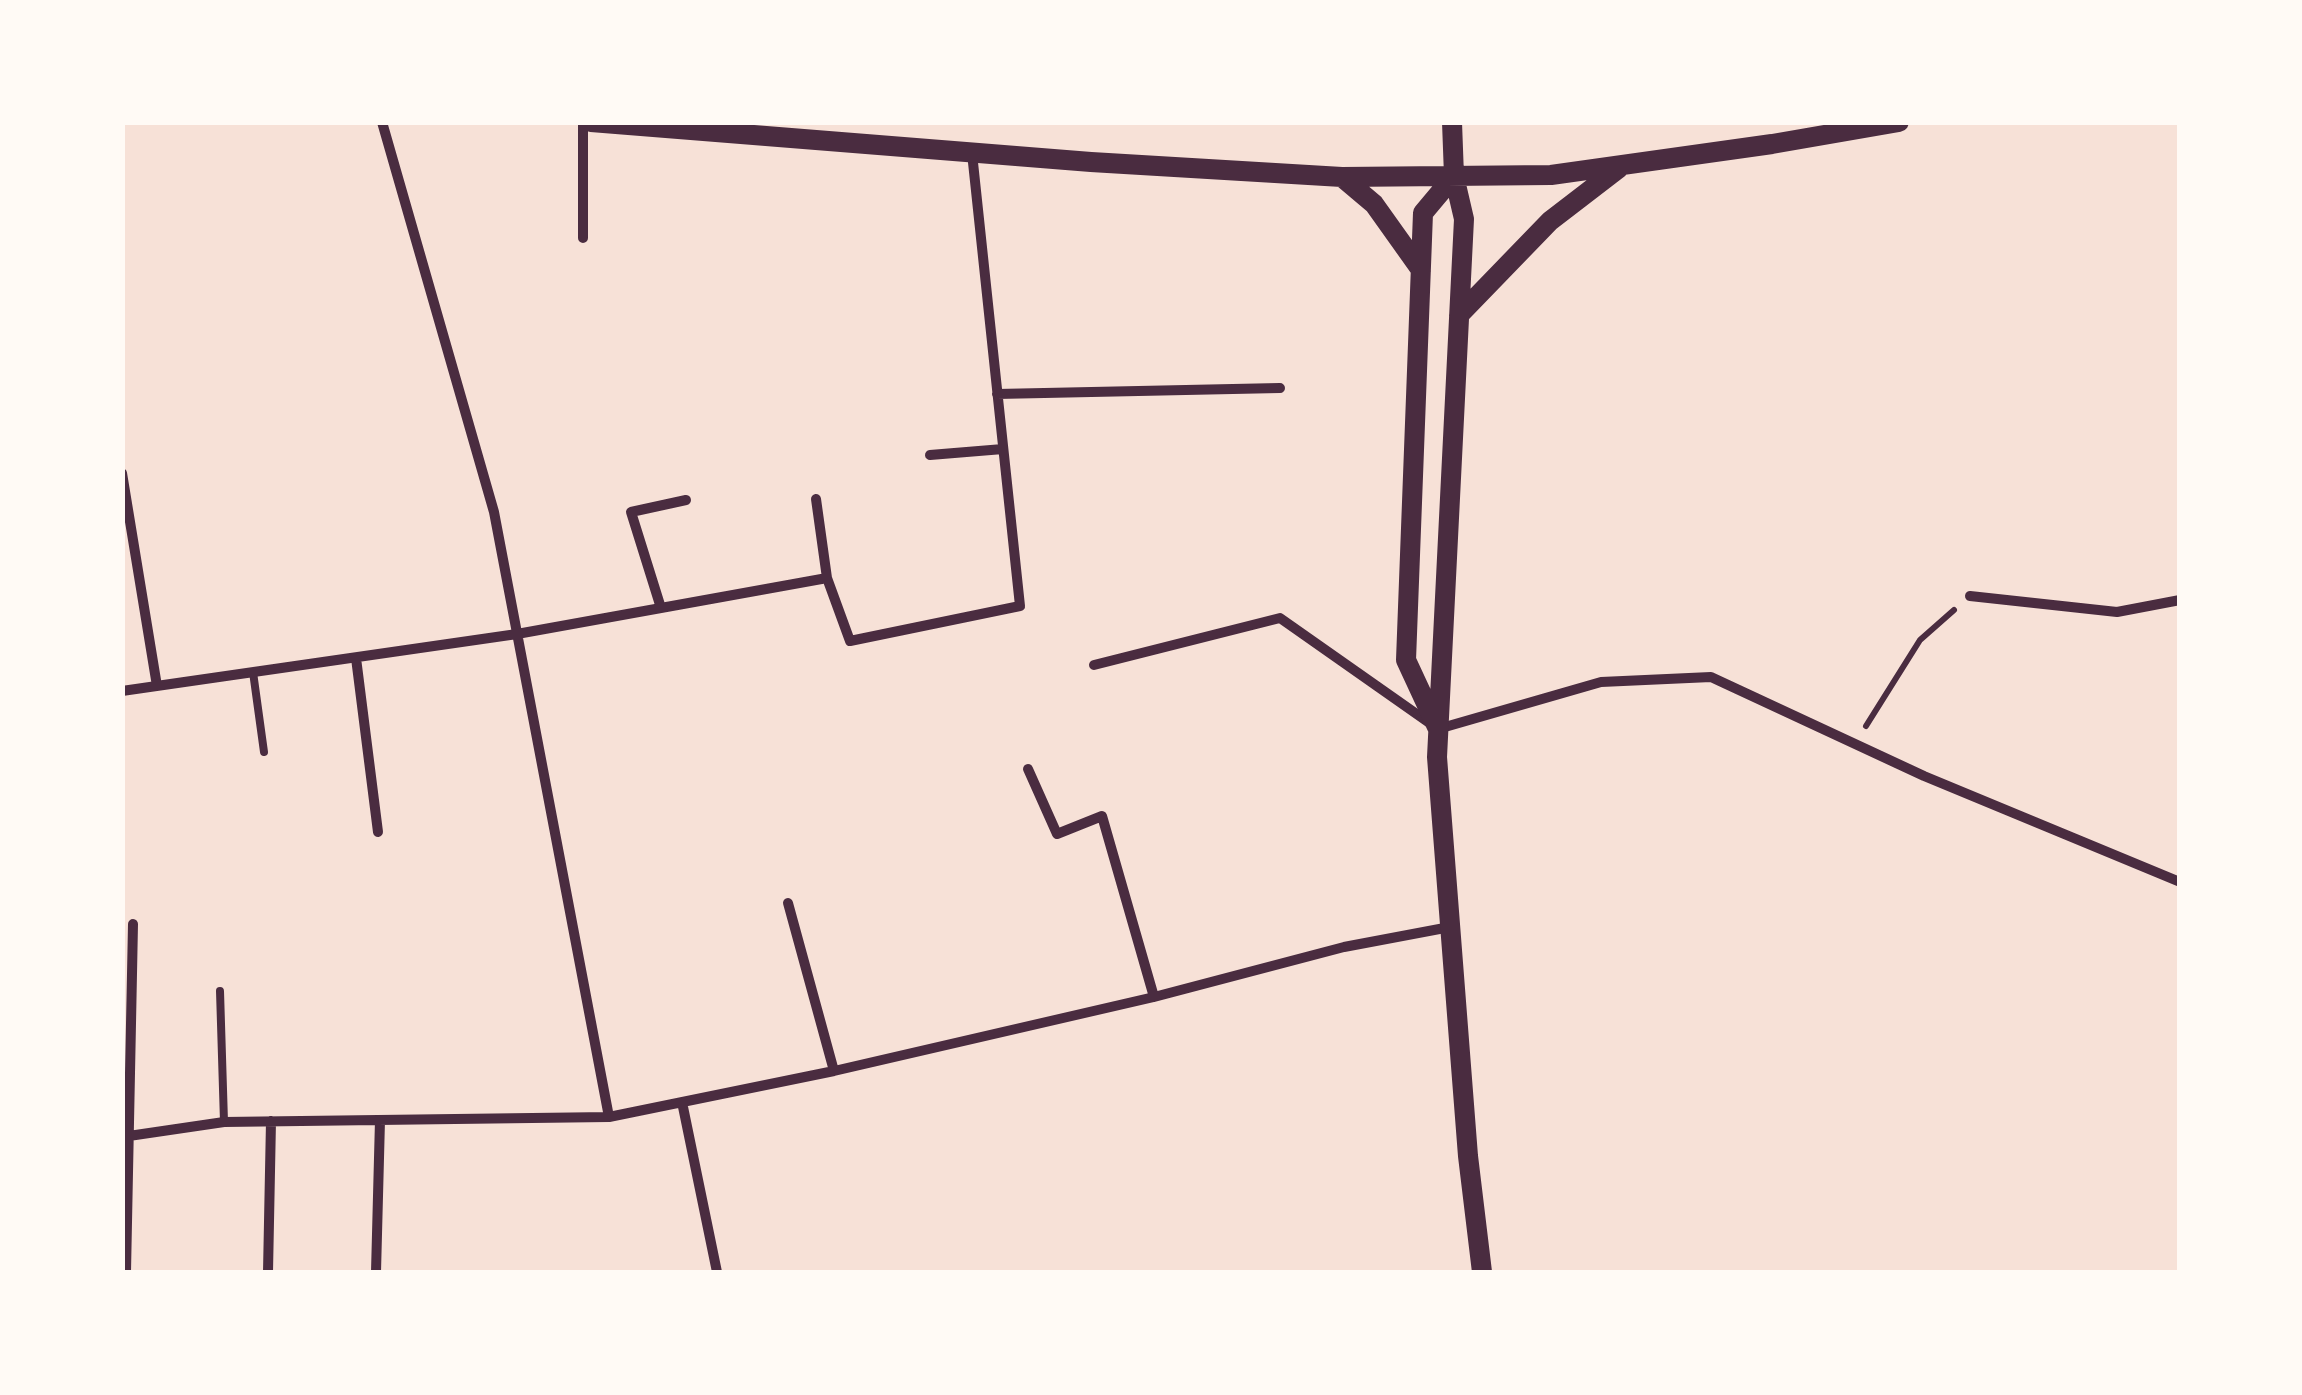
<!DOCTYPE html>
<style>
body{margin:0}
#map{position:relative;width:2302px;height:1395px;overflow:hidden;background:#f7e1d7;font-family:"Asap Condensed",sans-serif}
canvas{display:block}
.frame{position:absolute;inset:0;border:125px solid #fffaf5;pointer-events:none}
</style>
<div id="map">
<canvas width="2302" height="1395"></canvas>
<div class="frame"></div>
</div>
<script>
const c = document.querySelector('canvas').getContext('2d');
c.lineJoin = 'round';
function poly(rows) {
  const path = new Path2D();
  for (const r of rows) {
    path.moveTo(r[0], r[1]);
    for (let i = 2; i < r.length; i += 2) path.lineTo(r[i], r[i + 1]);
  }
  return path;
}
function strokePath(path, color, width, dash) {
  c.strokeStyle = color;
  c.lineWidth = width;
  c.lineCap = dash ? 'butt' : 'round';
  c.setLineDash(dash || []);
  c.stroke(path);
}
strokePath(poly([
 [1866,726,1920,640,1954,610]
]), '#4a2c40', 6);
strokePath(poly([
 [253,672,264,752],
 [220,991,224,1122]
]), '#4a2c40', 8);
strokePath(poly([
 [382,122,494,512,609,1117],
 [583,122,583,238],
 [997,394,1280,388],
 [930,455,1003,449],
 [122,473,157,686],
 [816,499,827,578],
 [1970,596,2117,612,2180,600],
 [661,608,631,512,686,500],
 [356,658,378,832],
 [1094,665,1280,618,1438,729,1601,682,1711,677,1924,776,2180,882],
 [122,691,517,634,827,578,850,641,1020,606,972,153],
 [1028,769,1057,834,1102,816,1154,997],
 [788,903,834,1071],
 [682,1102,717,1272],
 [122,1137,224,1122,609,1117,834,1071,1154,997,1344,947,1450,927],
 [126,1272,133,924],
 [268,1272,271,1121],
 [376,1272,380,1120]
]), '#4a2c40', 10);
strokePath(poly([
 [591,122,1091,162,1342,177,1551,175,1772,144,1899,122],
 [1452,122,1454,176],
 [1342,177,1374,204,1421,270],
 [1459,315,1550,221,1619,168],
 [1438,729,1406,660,1423,213,1454,176,1464,219,1437,757,1468,1156,1482,1272]
]), '#4a2c40', 20);
</script>
